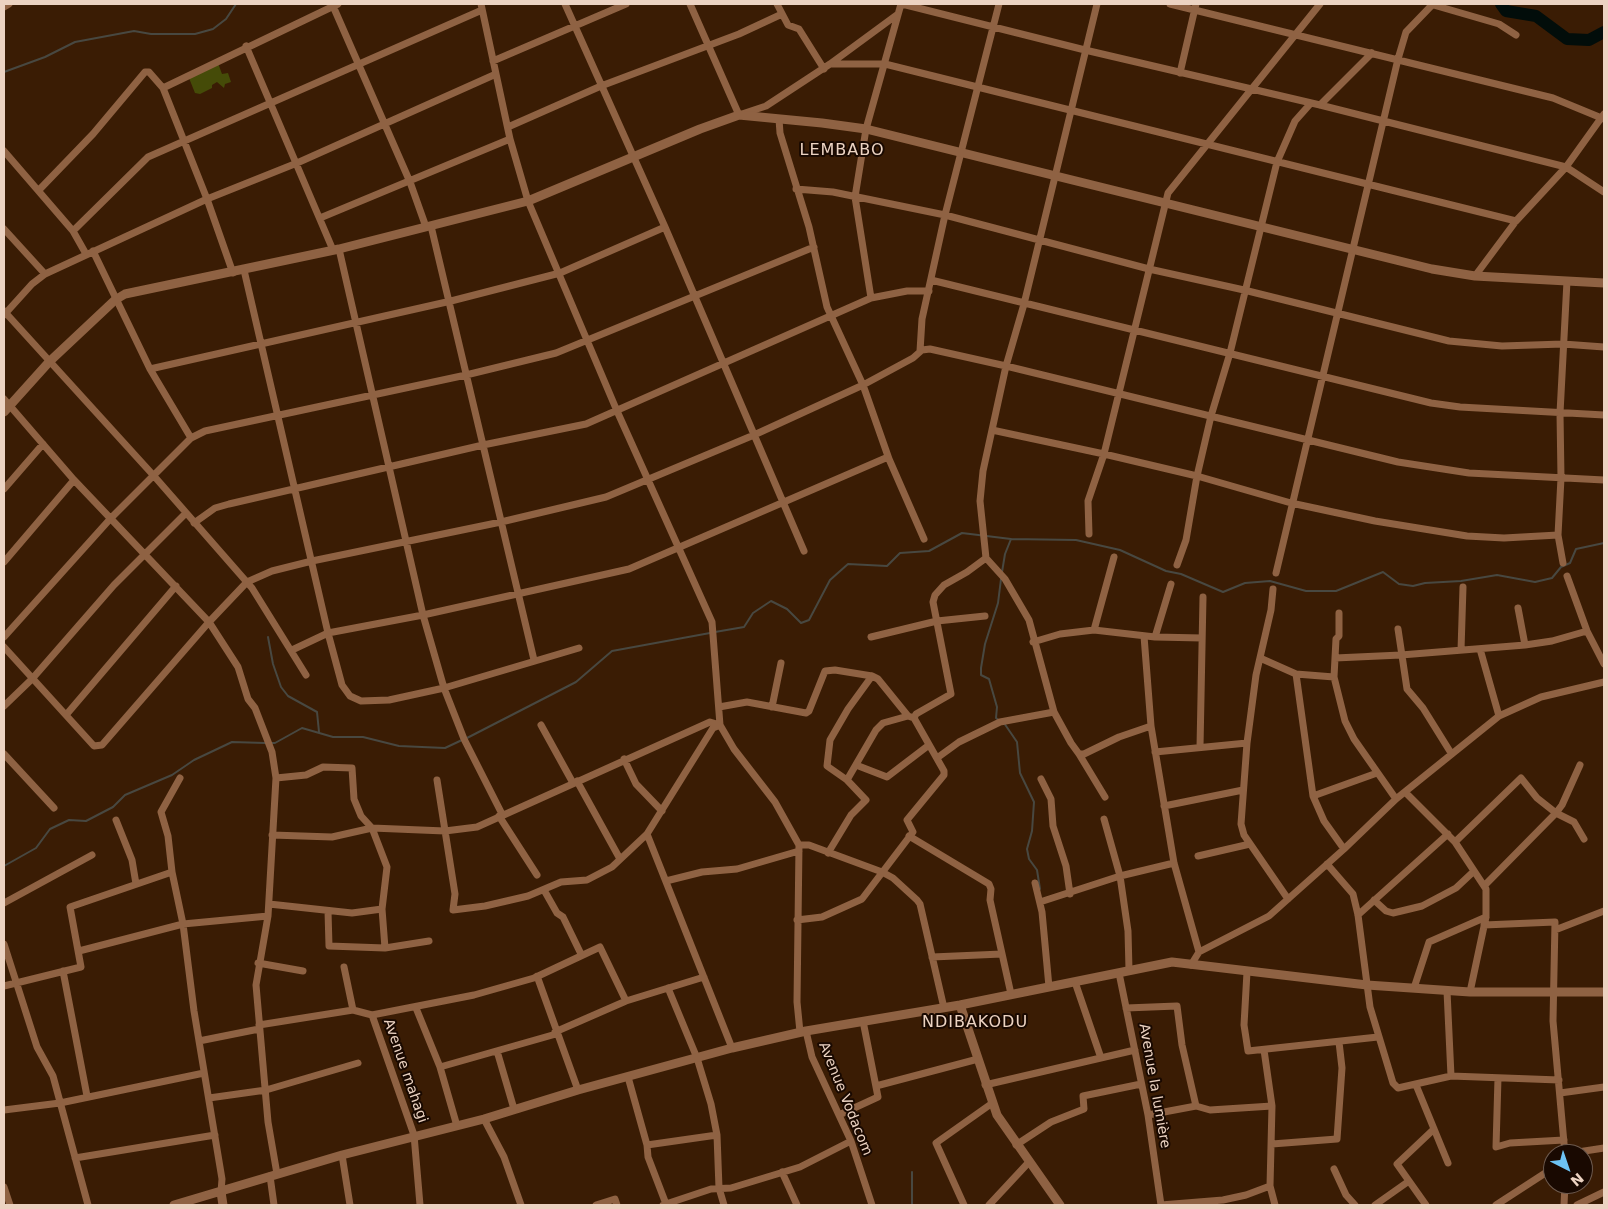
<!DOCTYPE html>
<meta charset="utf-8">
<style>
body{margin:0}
#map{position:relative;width:1608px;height:1209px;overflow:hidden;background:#3a1c04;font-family:"DejaVu Sans",sans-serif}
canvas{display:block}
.frame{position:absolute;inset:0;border:5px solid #ecd3c2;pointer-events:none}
.north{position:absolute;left:1543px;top:1144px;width:50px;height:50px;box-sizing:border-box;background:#190901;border:1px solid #6d5a4e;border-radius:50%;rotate:139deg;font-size:14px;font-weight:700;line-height:20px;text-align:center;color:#ecd3c2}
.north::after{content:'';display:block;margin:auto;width:18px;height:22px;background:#6dc2f3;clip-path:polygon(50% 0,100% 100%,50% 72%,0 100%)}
</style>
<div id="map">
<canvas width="1608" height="1209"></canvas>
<div class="frame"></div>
<div class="north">N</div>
</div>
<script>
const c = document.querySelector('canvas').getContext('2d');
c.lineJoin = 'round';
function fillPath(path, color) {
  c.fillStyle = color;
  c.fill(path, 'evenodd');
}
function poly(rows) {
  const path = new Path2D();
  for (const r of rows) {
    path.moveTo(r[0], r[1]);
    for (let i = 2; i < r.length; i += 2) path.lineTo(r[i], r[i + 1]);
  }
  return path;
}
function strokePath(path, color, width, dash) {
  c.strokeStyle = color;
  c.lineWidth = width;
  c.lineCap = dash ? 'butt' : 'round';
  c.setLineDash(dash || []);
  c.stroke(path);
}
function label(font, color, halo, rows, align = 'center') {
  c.font = font + ' "DejaVu Sans",sans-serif';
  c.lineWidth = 4;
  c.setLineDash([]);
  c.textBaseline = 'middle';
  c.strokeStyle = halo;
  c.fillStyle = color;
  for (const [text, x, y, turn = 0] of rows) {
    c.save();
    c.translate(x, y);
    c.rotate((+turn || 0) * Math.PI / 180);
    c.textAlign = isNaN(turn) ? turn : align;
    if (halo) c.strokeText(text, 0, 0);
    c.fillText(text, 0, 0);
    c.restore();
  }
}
fillPath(poly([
 [218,63,222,74,228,73,231,82,225,84,224,88,217,82,212,85,212,88,200,94,195,93,189,78]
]), '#454b08');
strokePath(poly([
 [4,72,45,57,75,42,134,31,151,34,195,34,213,29,226,19,236,4],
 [1002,572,1005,554,1011,539],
 [715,632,744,627,753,613,771,601,787,609,801,623,809,620,830,580,848,564,887,566,900,553,929,551,962,533,1011,539,1076,540,1120,550,1166,571,1181,574,1223,592,1245,583,1270,581,1306,591,1336,591,1383,572,1399,584,1413,586,1425,583,1461,581,1497,575,1535,582,1552,578,1561,567,1570,563,1576,549,1604,543],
 [268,637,273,664,281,687,288,696,317,712,319,732],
 [1000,721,996,718,997,707,989,679,981,675,981,668,985,644,998,603,1001,579],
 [1004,723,1017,742,1020,773,1034,802,1032,831,1027,849,1029,859,1037,870,1040,889],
 [467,738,576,682,612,651,710,633],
 [270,743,275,743,302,728,333,737,363,737,399,746,445,748,462,740],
 [4,866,36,848,50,829,69,820,86,821,113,807,125,795,172,775,194,760,232,742,265,743],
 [912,1205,912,1172]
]), '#484841', 2);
strokePath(poly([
 [1501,4,1506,11,1536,16,1567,39,1589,40,1604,32]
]), '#020d0a', 12);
strokePath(poly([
 [481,4,510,139,528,201,617,411,712,622,720,725,734,749,775,802,799,845,797,1002,800,1032],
 [565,4,665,227,804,551],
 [690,4,739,115,766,106,830,64,898,14],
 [777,4,788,25,799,29,824,69],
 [902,4,1085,50,1320,105,1566,167,1604,192],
 [1097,4,1024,304,1006,366,983,471,980,501,986,558,1005,579,1029,620,1054,712,1071,743,1079,754,1084,754,1119,737,1151,726],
 [1170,4,1553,98,1604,119],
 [1430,4,1499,24,1516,35],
 [333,6,410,182,426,227],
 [4,7,9,4],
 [246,46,333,250],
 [493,61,626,4],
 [830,64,885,64,1516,221],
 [1180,73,1196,4],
 [163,88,338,4],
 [1320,105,1372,53],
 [779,119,780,133,809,227,827,307,863,385,889,459,924,539],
 [508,127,601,86,739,34,782,14],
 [4,151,73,231,86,254],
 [796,189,833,192,945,215,1149,269,1244,290,1449,341,1502,346,1563,344,1604,347],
 [39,190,93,134,145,72,149,72,163,88,207,199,233,273],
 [320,218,510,139],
 [431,226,534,660],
 [4,229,45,274],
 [73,231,148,157,482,10],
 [339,249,423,615,444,688,464,739,502,814],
 [93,251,150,369,191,438],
 [244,270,328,633,342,685,350,696,361,701,389,700,444,688,579,648],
 [1475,276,1516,221,1566,167,1604,114],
 [931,280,1431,403,1460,407,1604,415],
 [871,298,855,197,866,129,901,4],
 [4,311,154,476,252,588,306,675],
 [4,315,32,284,45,274,207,199,297,163,496,74],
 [920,351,922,319,945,215,999,4],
 [150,369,451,301,560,273,665,227],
 [4,399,74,480,209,622,238,667,248,699,255,708,272,752,276,778,268,916,256,985,268,1122,277,1174],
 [992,430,1104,454,1197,476,1291,503,1375,521,1467,536,1504,538,1558,535],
 [4,489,43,444],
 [194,523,215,508,229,504,483,445,586,424,871,298,907,291,929,291],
 [1089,534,1088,501,1104,454,1168,193,1320,4],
 [4,562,74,480],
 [1563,563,1558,535,1561,478,1560,413,1567,281],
 [1177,565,1186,540,1197,476,1211,416,1230,353,1277,162,1295,121,1311,103],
 [1276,573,1398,59,1406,32,1433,4],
 [1567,576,1587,631,1604,664],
 [1273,589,1271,610,1256,675,1247,743,1241,824,1244,835,1288,899],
 [1518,608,1525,645],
 [1339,613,1339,636,1336,639,1334,677,1345,721,1354,739,1396,799],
 [1398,629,1407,689,1423,708,1451,753],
 [1094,630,1114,557],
 [1144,636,1151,726,1174,863,1199,952],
 [4,637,111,518,191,438,205,431,466,375,556,353,814,247],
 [871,637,937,621,985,616],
 [1155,637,1171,584],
 [1033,642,1060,634,1094,630,1155,637,1202,638],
 [4,647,94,746,102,745,209,622,247,582,272,571,312,561,501,522,606,497,754,435,863,385,913,358,922,350,930,349,1006,366,1398,462,1469,473,1604,480],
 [1480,649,1499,716],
 [292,650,328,633,423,615,629,569,888,457],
 [1461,650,1463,587],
 [1260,658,1296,674,1334,677],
 [1335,658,1401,655,1525,645,1552,641,1587,631],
 [1296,674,1313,796,1324,821,1344,849],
 [4,706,32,679,114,585,186,513],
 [719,707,747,702,806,713,809,711,825,671,835,670,872,676,878,679,908,716,914,718],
 [772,707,781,663],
 [66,715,176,586],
 [541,725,573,783],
 [1200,747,1203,597],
 [1155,752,1247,743],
 [4,754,54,808],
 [1079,754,1105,797],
 [937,758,959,742,1000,722,1054,712],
 [624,759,636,784,662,811],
 [856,765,887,777,929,745],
 [180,778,161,812,168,836,172,872,183,924,194,1011,222,1179,221,1192],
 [276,778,306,775,323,767,352,768,354,799,361,816,372,828,387,867,382,909,385,948],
 [1041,779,1051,799,1053,826,1066,866,1070,894],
 [437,780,455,894,453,910,485,906,528,896,561,882,587,880,612,867,647,834,713,728,720,725],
 [847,780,827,766,830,740,848,709,872,676],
 [577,781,620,859],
 [1405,792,1455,842,1486,889,1486,917,1470,992],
 [1313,796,1377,773],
 [1164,806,1243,790],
 [499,816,537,875],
 [1104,819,1120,876,1128,931,1129,970],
 [116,820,132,860,136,884],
 [647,834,732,1048],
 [272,835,332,837,372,828,445,831,477,827,710,722,720,725],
 [909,836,989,884,991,889,990,900,1011,994],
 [1455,842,1521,778,1537,798,1556,813,1574,822,1584,839],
 [799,845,809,845,882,872,893,878,917,900,920,904,944,1008],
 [828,853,851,815,866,800,847,780,876,730,883,723,908,716],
 [1198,856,1250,844],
 [1327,864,1353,894,1358,915,1370,1007,1393,1083,1398,1088,1451,1076,1559,1080],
 [666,881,702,872,737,869,799,851],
 [1035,883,1042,912,1049,987],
 [1484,886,1556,813,1562,805,1580,765],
 [544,890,557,913,563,917,581,954],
 [1374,900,1386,911,1393,913,1422,906,1456,888,1473,872],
 [1040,902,1120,876,1174,863],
 [4,903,92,855],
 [269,904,352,913,382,909],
 [328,911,329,946,385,948,429,941],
 [1358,915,1448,834],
 [797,920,822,917,862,899,913,832,907,820,944,775,944,771,914,718,916,714,951,694,933,602,935,595,944,585,967,572,986,558],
 [1484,925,1555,922,1553,1021,1565,1154],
 [1555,930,1604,911],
 [4,944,37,1047,53,1076,88,1205],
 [79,951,183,924,268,916],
 [932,957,1002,954],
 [258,963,303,971],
 [1191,965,1199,952,1269,916,1344,849,1396,799,1499,716,1541,697,1604,682],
 [344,967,353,1010],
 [63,971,87,1096],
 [1247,972,1244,1025,1248,1051,1378,1037],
 [1119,973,1148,1115,1161,1205,1223,1200,1246,1195,1270,1186],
 [537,976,578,1090],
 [1075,982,1101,1058],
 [4,986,81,967,70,907,172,872],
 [668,988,697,1058,711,1104,717,1135,719,1188,724,1205],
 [1414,988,1429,942,1486,917],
 [1447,991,1451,1076],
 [416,1008,440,1067,457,1126],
 [1126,1008,1177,1006,1182,1045,1196,1106],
 [372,1015,414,1135,420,1205],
 [259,1025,353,1010,372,1015,474,995,534,978,600,947,626,1001],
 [806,1031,812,1057,851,1141,872,1205],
 [555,1032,626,1001,704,977],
 [199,1041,259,1029],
 [1264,1050,1272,1106,1270,1186,1275,1205],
 [497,1051,514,1109],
 [440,1067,556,1034],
 [628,1077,647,1145,648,1157,666,1204],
 [1498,1078,1496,1147,1510,1143,1564,1140],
 [985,1085,1135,1050],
 [1416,1085,1448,1163],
 [876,1086,978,1059],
 [1560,1093,1604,1087],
 [209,1098,266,1090,358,1063],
 [4,1110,60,1103,204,1073],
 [839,1115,878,1097,863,1021],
 [1148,1115,1196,1106,1210,1110,1272,1106],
 [484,1119,504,1157,521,1205],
 [1272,1144,1337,1139,1342,1068,1339,1042],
 [647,1145,717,1135],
 [1016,1145,1051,1122,1084,1109,1083,1096,1141,1084],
 [1565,1154,1604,1148],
 [342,1155,350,1205],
 [75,1158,215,1135],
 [1334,1169,1346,1195,1355,1205],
 [782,1172,797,1205],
 [270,1176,274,1205],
 [4,1187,10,1205],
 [596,1205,615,1199,617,1205],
 [663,1205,711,1189,731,1188,800,1167,851,1141],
 [964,1205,936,1143,991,1104],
 [989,1205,1029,1162],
 [1375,1205,1409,1181],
 [1426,1205,1397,1164,1434,1129],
 [1496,1205,1553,1168],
 [1564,1205,1565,1184],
 [1577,1205,1604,1192]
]), '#8f6243', 7);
strokePath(poly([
 [4,412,49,362,115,300,125,294,339,249,528,201,700,129,739,115,822,123,866,129,1432,269,1475,276,1604,283],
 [960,1005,997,1115,1060,1205],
 [221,1192,223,1205],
 [174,1205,342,1155,484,1119,578,1090,732,1048,806,1031,960,1005,1172,962,1367,985,1470,992,1604,992]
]), '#8f6243', 9);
label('14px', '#ecd3c2', '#190901', [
 ["Avenue mahagi",405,1071,71],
 ["Avenue la lumière",1154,1086,80],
 ["Avenue Vodacom",845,1099,68]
]);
c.letterSpacing = '1px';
label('16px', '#ecd3c2', '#190901', [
 ["LEMBABO",842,151],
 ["NDIBAKODU",975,1023]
]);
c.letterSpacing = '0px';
</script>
